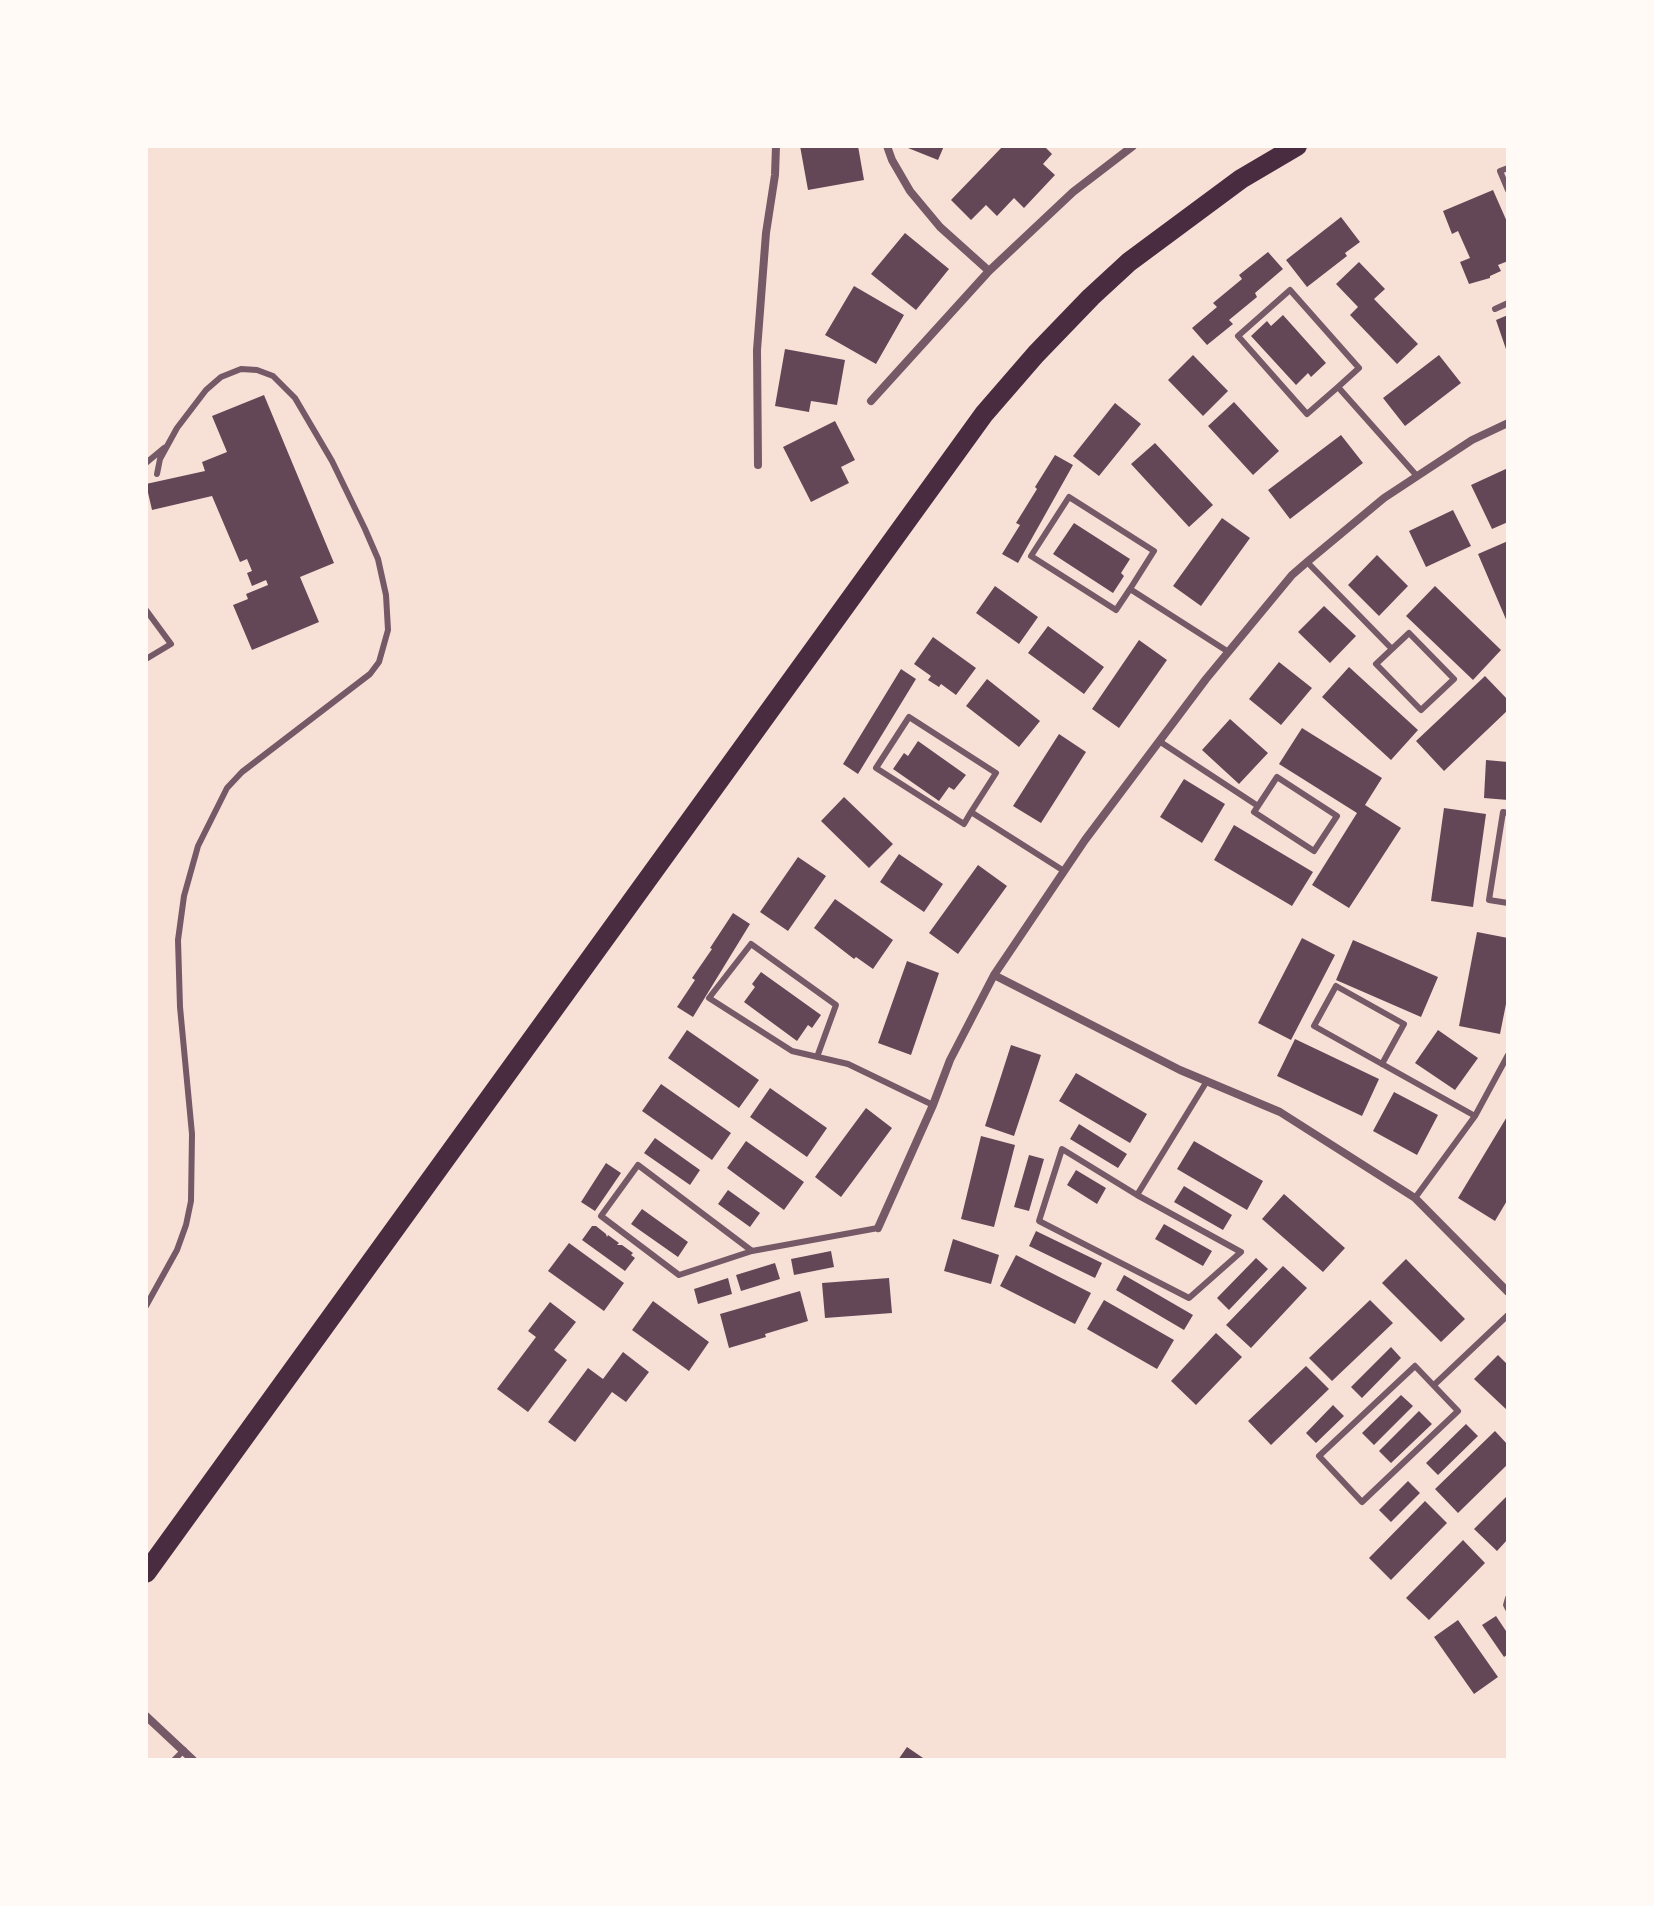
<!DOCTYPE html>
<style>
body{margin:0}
#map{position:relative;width:1654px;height:1906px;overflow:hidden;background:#f7e1d7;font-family:Arial,sans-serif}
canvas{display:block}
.frame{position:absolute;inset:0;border:148px solid #fffaf5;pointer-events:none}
</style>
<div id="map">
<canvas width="1654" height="1906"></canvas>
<div class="frame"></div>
</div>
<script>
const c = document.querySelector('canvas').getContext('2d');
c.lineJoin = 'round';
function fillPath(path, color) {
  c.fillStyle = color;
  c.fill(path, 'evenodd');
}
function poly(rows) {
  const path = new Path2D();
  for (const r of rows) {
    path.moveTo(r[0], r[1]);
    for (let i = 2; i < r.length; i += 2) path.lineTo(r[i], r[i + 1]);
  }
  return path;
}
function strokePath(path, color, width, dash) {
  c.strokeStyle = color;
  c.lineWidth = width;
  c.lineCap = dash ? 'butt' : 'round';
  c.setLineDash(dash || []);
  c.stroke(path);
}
fillPath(poly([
 [800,146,858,146,864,180,808,190],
 [903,146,944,146,938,160],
 [1003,146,1044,146,1052,154,1043,164,1055,175,1024,208,1014,198,997,216,986,205,971,220,951,200],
 [1493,190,1508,224,1508,261,1498,265,1501,271,1490,276,1490,278,1469,284,1460,262,1470,258,1458,231,1452,234,1443,211],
 [1341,217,1360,242,1345,253,1347,256,1307,287,1286,260],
 [905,233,949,269,916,310,871,274],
 [1268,252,1283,269,1255,293,1257,297,1229,320,1233,324,1207,345,1192,328,1217,307,1213,303,1242,279,1239,275],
 [1359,262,1385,289,1374,299,1418,344,1397,364,1350,315,1358,307,1336,284],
 [854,286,904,315,876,364,825,335],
 [1283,315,1326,363,1311,377,1308,373,1296,385,1251,336,1267,321,1271,326],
 [1508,315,1508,355,1496,320],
 [785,349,845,360,837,405,811,401,809,412,775,406],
 [1193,355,1228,391,1203,416,1168,380],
 [1439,355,1461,383,1405,426,1383,398],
 [264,395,334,563,300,577,319,622,252,650,233,605,248,599,246,594,268,585,266,580,252,586,247,573,252,571,247,559,240,562,212,496,152,510,146,484,205,471,202,462,227,452,212,416],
 [1234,402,1279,451,1253,475,1208,426],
 [1115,403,1141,424,1099,476,1073,456],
 [835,421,855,460,841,467,849,483,811,502,783,447],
 [1341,435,1363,463,1290,519,1268,490],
 [1155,443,1213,505,1189,527,1131,464],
 [1055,455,1073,465,1018,563,1002,554,1020,525,1016,523,1037,489,1035,487],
 [1508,468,1508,522,1492,529,1471,485],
 [1453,510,1471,546,1426,567,1409,531],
 [1222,518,1250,538,1201,606,1173,586],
 [1074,523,1130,559,1121,573,1124,576,1113,593,1053,554],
 [1508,541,1508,624,1478,554],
 [1377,555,1408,586,1379,616,1348,585],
 [995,586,1038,617,1019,644,976,613],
 [1435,586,1501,650,1473,680,1406,616],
 [1324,606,1356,636,1330,663,1298,632],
 [1048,626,1104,667,1084,694,1028,653],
 [933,637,976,668,956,695,941,684,939,687,928,680,931,676,914,664],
 [1139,640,1167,660,1119,728,1092,709],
 [1279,662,1312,688,1281,725,1249,699],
 [1349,667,1418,730,1391,760,1322,697],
 [901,669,916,679,858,774,843,764],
 [1485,676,1508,700,1508,710,1444,771,1416,741],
 [987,679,1040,721,1019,747,966,706],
 [1230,719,1268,753,1239,784,1202,750],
 [1302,728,1382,778,1365,805,1401,828,1349,908,1312,885,1357,813,1279,764],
 [1059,734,1086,752,1041,823,1013,806],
 [918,741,966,775,954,790,949,787,939,801,893,769,904,753,908,756],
 [1486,760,1508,762,1508,800,1484,798],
 [1184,779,1225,804,1202,843,1160,817],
 [844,797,893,844,869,868,821,821],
 [1444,808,1486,814,1473,907,1431,901],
 [1234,825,1313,872,1292,906,1214,860],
 [899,854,943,884,924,912,880,882],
 [798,857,826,876,788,931,760,912],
 [978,865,1007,886,958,954,929,933],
 [835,899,893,940,873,969,856,957,854,959,814,928],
 [733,913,750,924,693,1017,677,1007,695,980,692,978,712,949,710,948],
 [1477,932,1508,938,1508,994,1500,1034,1459,1026],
 [1302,938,1335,955,1291,1040,1258,1023],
 [1353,940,1438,977,1421,1017,1336,980],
 [907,961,939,973,911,1055,878,1043],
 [761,972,821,1015,812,1028,808,1025,797,1041,744,1002,755,987,752,984],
 [687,1030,759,1080,739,1108,668,1058],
 [1438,1030,1478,1058,1455,1090,1415,1063],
 [1295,1039,1379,1079,1362,1116,1277,1076],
 [1011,1045,1041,1055,1014,1136,985,1126],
 [1076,1073,1147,1114,1130,1143,1059,1101],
 [661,1084,731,1133,712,1160,642,1111],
 [770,1088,827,1128,807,1157,750,1117],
 [1394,1092,1438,1115,1417,1155,1373,1131],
 [866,1108,892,1128,841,1197,815,1177],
 [1508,1115,1508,1199,1495,1221,1458,1198],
 [1079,1124,1127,1154,1118,1168,1070,1139],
 [981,1136,1015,1145,994,1227,961,1219],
 [655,1138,700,1170,690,1185,644,1153],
 [746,1141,804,1182,784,1210,727,1168],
 [1194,1141,1263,1181,1247,1210,1177,1169],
 [1029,1155,1044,1159,1029,1211,1014,1207],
 [606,1163,621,1173,595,1211,581,1202],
 [1076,1170,1106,1188,1097,1204,1067,1185],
 [1184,1186,1232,1215,1223,1230,1174,1202],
 [728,1190,760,1213,750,1227,718,1204],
 [1284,1194,1345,1248,1323,1272,1262,1219],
 [642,1209,688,1242,678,1257,631,1224],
 [1164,1224,1212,1251,1203,1266,1155,1239],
 [592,1226,596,1226,606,1234,607,1237,608,1235,619,1243,617,1245,622,1245,633,1253,631,1255,635,1258,625,1271,582,1240],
 [1036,1231,1102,1263,1095,1278,1029,1246],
 [953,1239,999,1255,991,1284,944,1271],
 [569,1243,624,1283,604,1311,548,1271],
 [831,1251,834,1267,794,1275,791,1259],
 [1016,1255,1091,1293,1075,1324,1000,1286],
 [1256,1258,1268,1269,1229,1310,1217,1298],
 [1406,1259,1465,1319,1441,1342,1382,1283],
 [775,1263,780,1279,741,1291,736,1275],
 [1283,1266,1307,1288,1251,1348,1226,1325],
 [1124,1275,1193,1315,1184,1330,1116,1290],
 [728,1278,732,1294,698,1304,694,1289],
 [889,1278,892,1313,825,1318,822,1283],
 [800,1291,808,1321,765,1334,766,1337,729,1348,720,1314],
 [1104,1300,1174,1340,1157,1369,1087,1329],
 [1370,1300,1393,1323,1332,1381,1309,1358],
 [653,1301,709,1342,689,1371,632,1330],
 [550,1302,576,1322,554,1350,567,1360,528,1412,497,1389,536,1337,528,1331],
 [1216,1333,1242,1357,1196,1405,1171,1381],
 [1391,1347,1401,1358,1362,1398,1351,1387],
 [623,1352,649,1372,626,1402,612,1392,575,1442,548,1422,588,1368,603,1379],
 [1498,1355,1508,1365,1508,1411,1474,1379],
 [1306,1366,1329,1389,1271,1445,1248,1421],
 [1401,1395,1413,1406,1374,1445,1362,1433],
 [1333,1405,1344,1416,1316,1443,1306,1433],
 [1419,1411,1432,1424,1391,1463,1379,1451],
 [1466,1424,1478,1436,1438,1475,1426,1463],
 [1495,1431,1508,1445,1508,1464,1458,1513,1435,1489],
 [1408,1481,1420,1493,1391,1522,1379,1510],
 [1508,1495,1508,1539,1497,1551,1474,1529],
 [1425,1501,1447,1523,1391,1580,1369,1558],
 [1463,1540,1485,1563,1429,1620,1406,1598],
 [1496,1616,1508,1634,1508,1654,1504,1657,1482,1625],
 [1458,1620,1498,1677,1474,1694,1434,1637],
 [907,1747,926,1760,898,1760]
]), '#644757');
strokePath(poly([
 [1508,168,1500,171,1508,190],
 [1495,309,1508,303],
 [1338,387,1359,368,1290,290,1238,336,1307,414,1338,387,1417,476],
 [146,463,164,448],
 [1307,562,1392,649,1376,664,1421,710,1454,679,1409,633,1392,649],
 [1130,589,1154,551,1069,497,1031,556,1116,610,1130,589,1227,651],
 [146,610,171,644,146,659],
 [1159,741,1258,806,1254,812,1314,851,1337,816,1277,777,1258,806],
 [971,812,996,773,909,717,876,768,964,824,971,812,1064,871],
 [1508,813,1503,812,1489,900,1508,903],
 [817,1057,836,1005,751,944,709,998,792,1051,848,1064,933,1105],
 [1382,1064,1404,1024,1336,986,1314,1026,1382,1064,1475,1116],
 [1137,1195,1241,1252,1189,1298,1039,1221,1062,1149,1137,1195,1207,1081],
 [1415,1198,1475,1116,1508,1055],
 [752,1251,679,1275,601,1216,638,1165,752,1251,878,1228],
 [146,1306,177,1250,186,1225,191,1201,192,1134,180,1007,178,940,184,896,198,846,227,788,242,772,370,674,379,662,388,630,386,595,378,559,365,529,332,461,295,398,273,376,257,370,241,369,221,377,206,390,177,428,160,459,157,474],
 [1415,1366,1458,1411,1362,1502,1319,1456,1415,1366],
 [1434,1385,1508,1315],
 [1508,1598,1506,1605,1508,1609],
 [174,1760,184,1750]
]), '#755966', 6);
strokePath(poly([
 [887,146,892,160,910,191,940,227,989,271],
 [871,401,989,271,1073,192,1133,146],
 [758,465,757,350,766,233,775,175,776,146],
 [994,975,1180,1070,1280,1112,1415,1198,1508,1292],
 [878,1228,933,1105,950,1060,994,975,1085,840,1206,679,1292,575,1307,562,1384,498,1472,440,1508,423],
 [146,1716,193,1760]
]), '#755966', 8);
strokePath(poly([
 [146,1573,984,414,1036,354,1091,297,1129,262,1241,179,1297,146]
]), '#4a2c40', 20);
</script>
